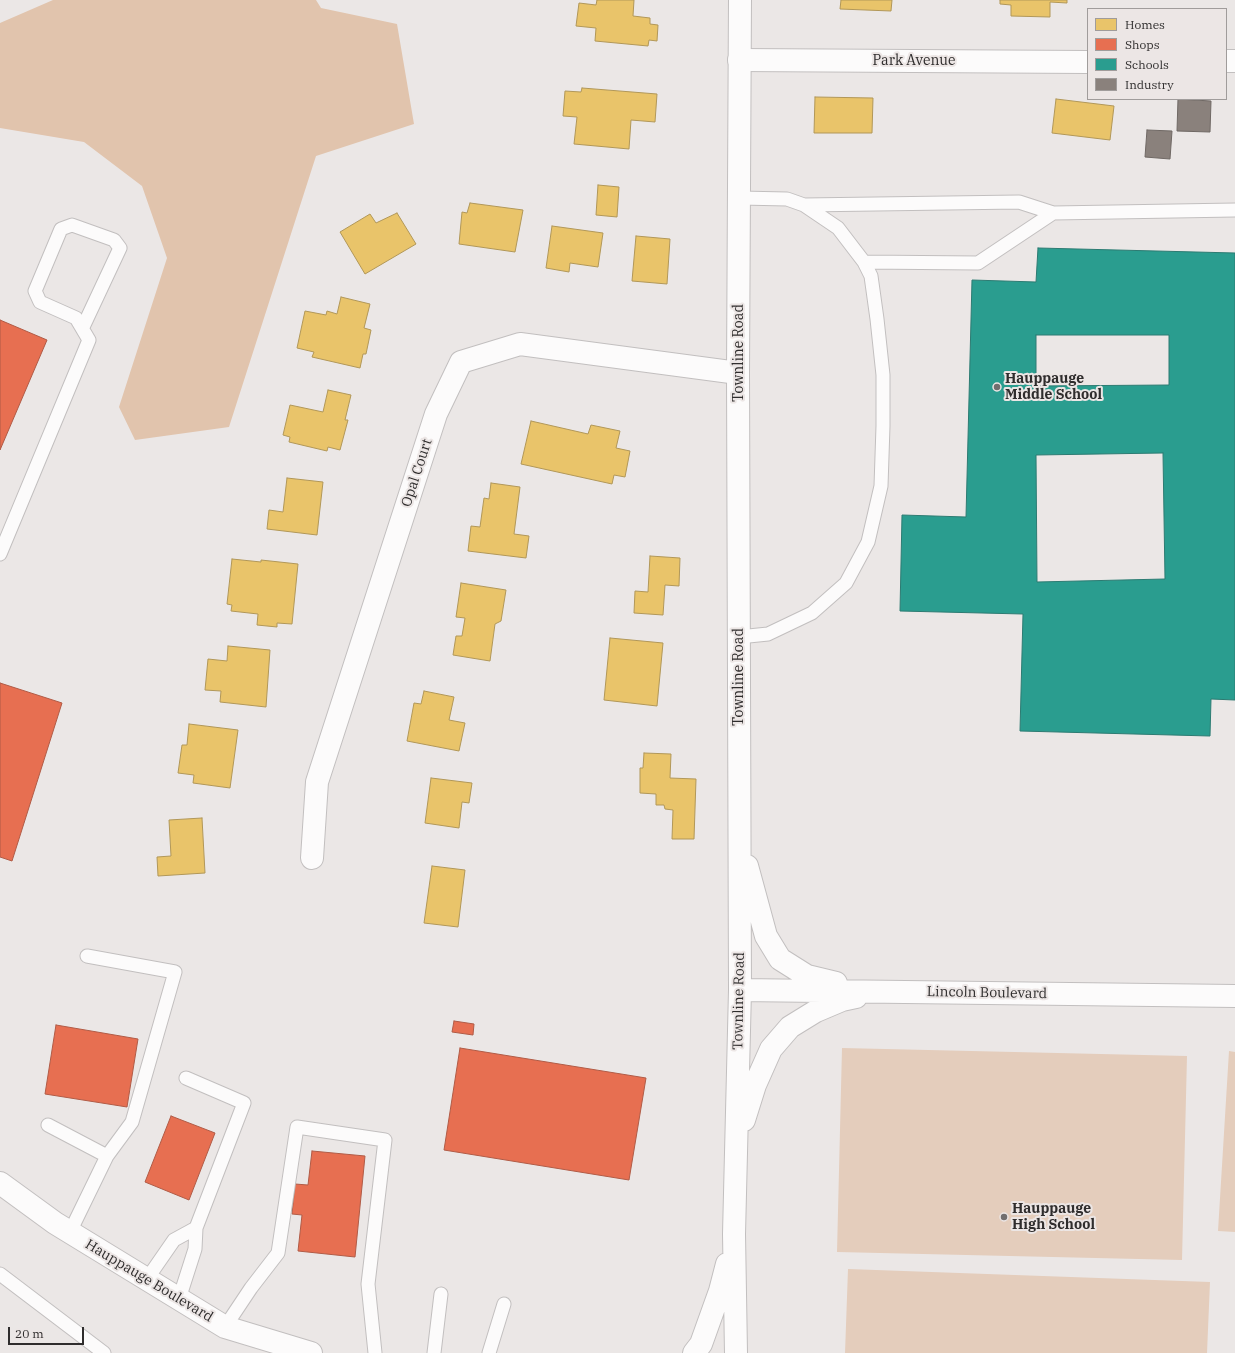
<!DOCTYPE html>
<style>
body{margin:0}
#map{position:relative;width:1235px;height:1353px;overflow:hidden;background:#ebe7e6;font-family:"IBM Plex Serif",serif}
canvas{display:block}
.legend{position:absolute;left:1087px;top:8px;width:140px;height:92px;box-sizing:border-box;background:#ece6e5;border:1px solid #a09c9b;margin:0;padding:5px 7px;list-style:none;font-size:12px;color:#2f2d2d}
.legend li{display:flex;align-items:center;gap:8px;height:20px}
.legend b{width:20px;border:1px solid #a09c9b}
.scale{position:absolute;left:8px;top:1327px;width:76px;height:18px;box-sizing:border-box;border:2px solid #2f2d2d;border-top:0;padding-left:5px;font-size:12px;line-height:14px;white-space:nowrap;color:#2f2d2d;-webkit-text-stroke:3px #ece6e5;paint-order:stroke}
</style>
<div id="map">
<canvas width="1235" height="1353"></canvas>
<ul class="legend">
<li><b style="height:11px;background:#e9c46a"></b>Homes</li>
<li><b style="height:11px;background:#e76f51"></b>Shops</li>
<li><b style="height:11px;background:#2a9d8f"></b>Schools</li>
<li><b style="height:11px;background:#8a817c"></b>Industry</li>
</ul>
<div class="scale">20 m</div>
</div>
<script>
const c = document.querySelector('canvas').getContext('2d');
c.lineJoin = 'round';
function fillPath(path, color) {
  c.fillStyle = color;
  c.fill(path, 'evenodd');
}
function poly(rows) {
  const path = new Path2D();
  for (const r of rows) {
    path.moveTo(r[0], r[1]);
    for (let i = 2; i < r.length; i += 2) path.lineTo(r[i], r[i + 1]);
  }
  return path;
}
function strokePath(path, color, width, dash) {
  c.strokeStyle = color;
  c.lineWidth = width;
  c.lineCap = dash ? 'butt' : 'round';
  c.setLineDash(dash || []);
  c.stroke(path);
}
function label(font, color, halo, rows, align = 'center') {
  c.font = font + ' "IBM Plex Serif",serif';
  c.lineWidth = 4;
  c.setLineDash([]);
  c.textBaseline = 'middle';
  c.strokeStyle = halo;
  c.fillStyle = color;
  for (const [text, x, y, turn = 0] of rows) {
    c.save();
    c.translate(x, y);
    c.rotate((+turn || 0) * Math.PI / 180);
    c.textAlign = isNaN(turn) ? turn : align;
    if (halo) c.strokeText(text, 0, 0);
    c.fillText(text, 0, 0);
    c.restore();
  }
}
fillPath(poly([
 [842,1048,1187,1056,1182,1260,837,1252],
 [1229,1051,1235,1052,1235,1232,1218,1231],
 [848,1269,1210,1282,1207,1353,845,1353]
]), '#e4cdbc');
fillPath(poly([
 [53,0,316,0,321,8,397,24,414,124,316,156,229,427,135,440,119,407,167,258,142,186,84,142,0,128,0,23]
]), '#e1c4ad');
const homes = poly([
 [597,0,634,0,633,16,650,18,650,24,658,25,657,41,649,40,648,46,595,41,596,28,576,26,579,3,596,5,597,0],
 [841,0,892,0,891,11,840,9,841,0],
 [1000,0,1067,0,1067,3,1050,2,1050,17,1011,16,1011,5,1000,4,1000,0],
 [582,88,657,94,655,122,631,120,629,149,574,144,577,117,563,116,565,91,581,92,582,88],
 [815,97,873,98,872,133,814,133,815,97],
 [1056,99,1114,106,1110,140,1052,133,1056,99],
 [598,185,619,187,617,217,596,215,598,185],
 [470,203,523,210,515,252,459,244,462,212,467,213,470,203],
 [397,213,416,244,365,274,340,232,370,214,376,223,397,213],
 [552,226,603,233,598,267,570,263,569,272,546,268,552,226],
 [636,236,670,239,667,284,632,281,636,236],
 [341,297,370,304,364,328,371,330,366,354,363,354,360,368,312,357,314,352,297,348,305,311,326,315,327,311,337,314,341,297],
 [328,390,351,395,345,420,348,420,340,450,328,447,327,451,289,442,290,437,283,435,290,405,323,412,328,390],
 [531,421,588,434,591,425,620,431,616,448,630,451,625,477,614,475,612,484,521,464,531,421],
 [287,478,323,482,317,535,267,529,269,510,283,512,287,478],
 [491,483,520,487,514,534,529,536,526,558,468,551,471,526,480,527,484,498,489,499,491,483],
 [650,556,680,558,679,586,665,585,663,615,634,613,635,591,648,592,650,556],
 [232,559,261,562,261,560,298,564,292,624,277,623,277,627,257,625,258,614,231,611,232,605,227,604,232,559],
 [461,583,506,590,501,621,495,624,490,661,453,655,456,636,462,636,465,618,456,617,461,583],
 [610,638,663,643,657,706,604,700,610,638],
 [228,646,270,650,266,707,220,702,221,691,205,690,208,659,227,661,228,646],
 [424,691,454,697,449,720,465,723,459,751,407,741,414,703,421,704,424,691],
 [189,724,238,730,230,788,193,783,194,775,178,773,182,745,187,745,189,724],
 [644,753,671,754,670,778,696,779,694,839,672,839,673,810,665,809,664,805,656,805,656,794,640,793,640,768,643,768,644,753],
 [431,778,472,783,469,803,462,802,459,828,425,823,431,778],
 [202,818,205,873,158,876,157,857,171,856,169,820,202,818],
 [432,866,465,870,458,927,424,923,432,866]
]);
fillPath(homes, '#e9c46a');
strokePath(homes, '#b19758', 1);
const shops = poly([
 [0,320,47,340,0,450,0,320],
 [0,683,62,703,12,861,0,857,0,683],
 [454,1021,474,1024,473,1035,452,1032,454,1021],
 [56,1025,138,1039,127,1107,45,1094,56,1025],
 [460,1048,646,1078,629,1180,444,1150,460,1048],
 [171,1116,215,1133,189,1200,145,1182,171,1116],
 [312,1151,365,1156,355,1257,298,1251,302,1215,292,1214,295,1184,308,1185,312,1151]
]);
fillPath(shops, '#e76f51');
strokePath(shops, '#b05b46', 1);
const schools = poly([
 [1038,248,1235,253,1235,700,1211,699,1210,736,1020,731,1023,614,900,611,902,515,966,517,972,280,1036,282,1038,248],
 [1036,335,1169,335,1169,385,1036,386,1036,335],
 [1163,453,1165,579,1037,582,1036,455,1163,453]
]);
fillPath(schools, '#2a9d8f');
strokePath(schools, '#2c7b72', 1);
const industry = poly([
 [1178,99,1211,101,1210,132,1177,131,1178,99],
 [1147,130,1172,131,1170,159,1145,157,1147,130]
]);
fillPath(industry, '#8a817c');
strokePath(industry, '#6f6864', 1);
const lane = poly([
 [804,205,1019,202,1053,213,978,263,864,262],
 [1053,213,1235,210],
 [0,554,89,340,76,318,40,302,35,291,61,229,72,225,114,240,120,248,83,327],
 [739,637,768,634,812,613,846,583,868,542,881,486,883,426,883,375,877,319,871,276,864,262,838,228,804,205,787,199,740,198],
 [186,1078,244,1103,196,1228],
 [48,1125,107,1156],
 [70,1232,107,1156,132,1122,175,972,87,956],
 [0,1274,104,1353],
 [147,1279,174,1240,196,1228,195,1249,179,1299],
 [225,1327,251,1288,278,1253,297,1127,385,1140,368,1284,375,1353],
 [434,1353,441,1294],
 [489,1353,504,1304]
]);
const street = poly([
 [739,60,1088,62],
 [1226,61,1235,61],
 [312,858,317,782,436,414,461,362,520,344,738,373]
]);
const secondary = poly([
 [747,866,766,936,780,959,807,976,836,983],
 [740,990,1235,996],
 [744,1120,755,1085,771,1049,790,1027,816,1011,842,1000,856,997],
 [694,1353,701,1344,720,1291,727,1264],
 [736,1353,734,1234,740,990,738,373,740,0]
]);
const primary = poly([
 [0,1183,55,1223,225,1327,311,1353]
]);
strokePath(lane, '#c2bfbf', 15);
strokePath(street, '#c2bfbf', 24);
strokePath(secondary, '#c2bfbf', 24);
strokePath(primary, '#c2bfbf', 24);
strokePath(lane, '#fcfbfb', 13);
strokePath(street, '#fcfbfb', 22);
strokePath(secondary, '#fcfbfb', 22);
strokePath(primary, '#fcfbfb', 22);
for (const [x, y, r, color] of [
 [997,387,4,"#716e6e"],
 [1004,1217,4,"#716e6e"]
]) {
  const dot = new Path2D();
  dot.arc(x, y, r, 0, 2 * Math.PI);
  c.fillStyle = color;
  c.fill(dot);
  strokePath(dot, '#ece6e5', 1.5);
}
label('14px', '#2f2d2d', '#ece6e5', [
 ["Park Avenue",914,61],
 ["Townline Road",739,353,-90],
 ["Opal Court",417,473,-72],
 ["Townline Road",739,677,-90],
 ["Lincoln Boulevard",987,993,1],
 ["Townline Road",739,1001,-89],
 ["Hauppauge Boulevard",149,1281,31]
]);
label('bold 14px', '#2f2d2d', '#ece6e5', [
 ["Hauppauge",1005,379],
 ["Middle School",1005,395],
 ["Hauppauge",1012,1209],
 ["High School",1012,1225]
], 'left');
</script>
